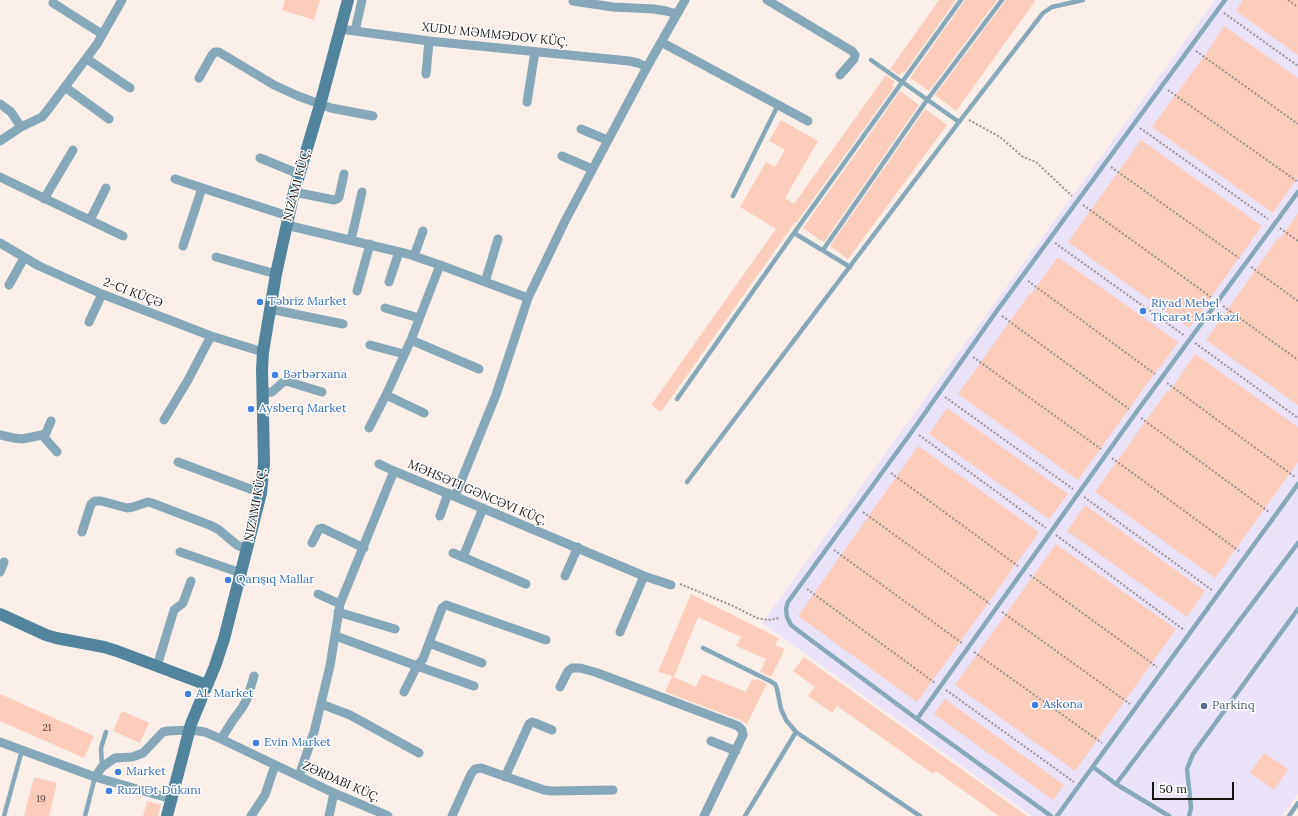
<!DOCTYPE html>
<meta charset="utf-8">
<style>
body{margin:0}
#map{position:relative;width:1298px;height:816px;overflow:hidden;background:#faeee8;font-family:Lora,serif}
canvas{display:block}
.scale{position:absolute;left:1152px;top:782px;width:82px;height:18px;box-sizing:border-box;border:2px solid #181412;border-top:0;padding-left:5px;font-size:12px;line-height:14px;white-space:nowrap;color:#181412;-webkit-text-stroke:3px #fff;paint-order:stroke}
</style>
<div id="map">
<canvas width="1298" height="816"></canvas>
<div class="scale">50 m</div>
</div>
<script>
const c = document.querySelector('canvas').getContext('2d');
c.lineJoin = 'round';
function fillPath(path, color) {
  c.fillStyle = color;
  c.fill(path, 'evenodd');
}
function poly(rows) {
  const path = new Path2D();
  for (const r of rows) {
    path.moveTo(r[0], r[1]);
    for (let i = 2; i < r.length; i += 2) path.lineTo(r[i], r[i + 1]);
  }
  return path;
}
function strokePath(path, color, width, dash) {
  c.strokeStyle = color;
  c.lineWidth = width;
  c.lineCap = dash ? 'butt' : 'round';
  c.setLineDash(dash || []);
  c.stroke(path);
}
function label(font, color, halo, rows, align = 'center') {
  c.font = font + ' Lora,serif';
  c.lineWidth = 3;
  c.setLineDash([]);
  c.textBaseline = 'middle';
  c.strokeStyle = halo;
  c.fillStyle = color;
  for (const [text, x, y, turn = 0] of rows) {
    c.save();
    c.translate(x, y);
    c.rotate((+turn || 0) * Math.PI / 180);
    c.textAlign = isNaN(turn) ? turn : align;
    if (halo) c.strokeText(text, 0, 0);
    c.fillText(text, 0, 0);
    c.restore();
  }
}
fillPath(poly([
 [1215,0,1298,0,1298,794,1282,816,1032,816,762,623]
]), '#eae3f8');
fillPath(poly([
 [285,0,320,0,314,20,282,10],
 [939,0,956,0,904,73,902,72,899,75,890,69],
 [965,0,997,0,929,91,910,78],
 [1006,0,1036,0,956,111,935,95],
 [1243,0,1298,0,1298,55,1236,11],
 [1224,26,1298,78,1298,177,1273,213,1152,127,1207,52],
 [886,75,895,82,892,85,894,87,796,223,795,222,661,412,651,405,776,229,740,207,766,162,775,167,785,150,769,141,781,120,818,141,785,198,794,204],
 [900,91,919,105,824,242,822,240,821,241,803,228],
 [925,109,947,125,848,259,830,246],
 [1141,140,1262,226,1189,328,1068,242],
 [1298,213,1298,405,1206,340,1278,238,1280,239],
 [1058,257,1178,342,1160,368,1159,367,1078,480,958,394,1030,293,1031,294],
 [1195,354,1298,427,1298,462,1215,578,1095,492,1167,391,1169,392],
 [947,408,1068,494,1049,519,929,434],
 [918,446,1039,532,917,702,798,616],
 [1085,505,1205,591,1187,617,1067,531],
 [1056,544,1176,629,1075,771,955,685],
 [691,594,779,638,775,645,785,649,771,677,760,672,766,659,736,646,741,637,698,617,674,677,696,687,702,674,746,692,752,679,756,681,757,679,767,684,747,724,740,720,665,692,672,676,658,672],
 [804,657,1027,816,999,816,936,771,933,774,837,706,832,713,808,696,815,687,793,671],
 [0,694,94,736,84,758,0,721],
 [945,699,1064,785,1053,800,934,714],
 [122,711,149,723,140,743,113,731],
 [1264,753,1288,769,1274,790,1250,773],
 [34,777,57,783,49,816,24,816],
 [147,801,161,805,158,816,143,816]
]), '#fccdbd');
strokePath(poly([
 [1288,0,1298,7],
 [1224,13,1298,66],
 [1196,51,1298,124],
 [1168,90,1298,182],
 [969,120,1000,137,1023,157,1036,162,1072,196],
 [1140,128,1268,219],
 [1111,167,1239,258],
 [1083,205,1211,297],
 [1280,228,1298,241],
 [1055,243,1185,336],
 [1251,267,1298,301],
 [1028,281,1155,374],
 [1223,306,1298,360],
 [1002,316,1129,409],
 [1195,343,1298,418],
 [973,357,1101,449],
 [1167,383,1295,477],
 [945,397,1073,489],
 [1141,418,1269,512],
 [919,435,1046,528],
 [1112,458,1239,551],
 [891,473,1018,566],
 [1084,497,1212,590],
 [863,512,990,604],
 [1056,535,1184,630],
 [834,550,962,643],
 [1030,575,1157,667],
 [680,584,731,605,757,618,768,620,780,618],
 [807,589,935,683],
 [1002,612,1130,704],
 [974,652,1102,743],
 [946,690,1074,782]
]), '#9a918d', 2, [2, 2]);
strokePath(poly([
 [871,60,959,122],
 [733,196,778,105],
 [794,233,850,267],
 [823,250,927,100,1002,0],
 [677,399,794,233,961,0],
 [687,482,959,122,1043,13,1052,7,1083,0],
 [703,648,770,681,775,684,777,689,781,709,786,720,796,732,920,816],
 [917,719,1135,414,1298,192],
 [102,767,101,748,106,732],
 [1093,767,1116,784,1298,543],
 [1116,784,1169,816],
 [4,816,22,750],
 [85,816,95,777],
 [745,816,796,732],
 [1051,816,917,719,800,632,791,625,787,617,786,609,788,602,913,430,996,312,1225,0],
 [1057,816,1298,484],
 [1189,816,1191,808,1187,769,1193,754,1298,609],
 [1289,816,1298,803]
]), '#87a8b8', 4.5);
strokePath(poly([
 [767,0,852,51,855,55,854,59,840,75],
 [573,1,613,7,654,9,666,11,677,14],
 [53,3,102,34],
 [340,29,429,41,629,61,638,63,647,67],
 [355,31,362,0],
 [661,42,808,121],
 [87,59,130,88],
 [426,74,429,41],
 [199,78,212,55,215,52,219,52,274,85,298,96,331,108,373,116],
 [65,87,109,119],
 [527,102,535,52],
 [0,104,11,112,21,127],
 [581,129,607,140],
 [0,141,21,127,42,117,47,111,97,44,122,0],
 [562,156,592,169],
 [260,158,299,174],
 [0,177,123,236],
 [175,179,288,216],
 [294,192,334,200,337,199,339,197,344,174],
 [44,199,73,150],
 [90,220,106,188],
 [286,225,408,254,440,265,528,298],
 [351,240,362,192],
 [0,243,39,266,102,294,211,336,263,352],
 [183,246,202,188],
 [414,256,423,231],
 [216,257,276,274],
 [389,282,399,252],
 [485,282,498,239],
 [9,285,24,258],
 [357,291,370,244],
 [385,308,419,318],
 [270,309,343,324],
 [89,322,102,294],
 [411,340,479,369],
 [370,345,404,354],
 [263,393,272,392,282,383,286,381,322,392],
 [386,395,424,413],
 [164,420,188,380,211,336],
 [369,428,386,395,411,340,440,265],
 [0,435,14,438,22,439,42,435,46,433,51,421],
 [42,435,57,452],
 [178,462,261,493],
 [379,464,394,471],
 [455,496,496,395,528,298,565,221,647,67,685,0],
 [440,516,448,493],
 [82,532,91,504,95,501,101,501,127,508,133,507,148,502,152,503,212,526,219,530,237,545,247,550],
 [312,543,319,529,322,528,364,548],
 [180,552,241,573],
 [453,553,526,584],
 [463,557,483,508],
 [0,572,4,562],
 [565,576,578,547],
 [318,594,340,604],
 [338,612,395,629],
 [620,632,644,576],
 [336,636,417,666,423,659,442,608,446,605,546,640],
 [429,643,482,663],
 [157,666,174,610,183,603,191,581],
 [560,687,568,671,572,668,580,668,595,672,738,726,742,730,743,735,704,816],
 [404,692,417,666,474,686],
 [321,704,350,715,419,753],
 [221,739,233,720,242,708,247,699,254,676],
 [711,741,736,751],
 [0,742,95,777,172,799],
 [299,776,314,732,330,666,340,604,394,471,644,576,671,585],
 [95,777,102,767,115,758,132,757,143,753,163,732,168,731,189,730,198,731,205,732,221,739,334,793,388,816],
 [505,777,529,724,532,722,535,723,552,730],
 [251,816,265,795,275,765],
 [329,816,334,793],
 [452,816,471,774,475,769,481,768,544,790,552,791,613,790]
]), '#87a8b8', 9);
strokePath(poly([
 [0,614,46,635,56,638,104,647,117,651,207,685],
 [167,816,191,724,215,666,224,639,261,493,264,463,262,369,263,352,276,274,294,192,320,105,348,0]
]), '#52849c', 12);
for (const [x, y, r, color] of [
 [260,302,4,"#3f7fe0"],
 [1143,311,4,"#3f7fe0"],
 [275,375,4,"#3f7fe0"],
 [251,409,4,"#3f7fe0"],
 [228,580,4,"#3f7fe0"],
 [188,694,4,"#3f7fe0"],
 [1035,705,4,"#3f7fe0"],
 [1204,706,4,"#5c6f8a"],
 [256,743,4,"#3f7fe0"],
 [118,772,4,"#3f7fe0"],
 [109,791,4,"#3f7fe0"]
]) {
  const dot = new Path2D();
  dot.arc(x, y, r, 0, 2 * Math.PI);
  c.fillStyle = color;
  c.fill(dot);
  strokePath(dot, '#fff', 1.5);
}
label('10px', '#51423d', null, [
 ["21",47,728],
 ["19",41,799]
]);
label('12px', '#181412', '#fff', [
 ["XUDU MƏMMƏDOV KÜÇ.",495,35,6],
 ["NIZAMI KÜÇ.",297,185,-75],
 ["2-CI KÜÇƏ",133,293,21],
 ["MƏHSƏTI GƏNCƏVI KÜÇ.",477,493,23],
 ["NIZAMI KÜÇ.",256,505,-79],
 ["ZƏRDABI KÜÇ.",341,782,24]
]);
label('12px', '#366cbe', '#fff', [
 ["Təbriz Market",268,302],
 ["Riyad Mebel",1151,304],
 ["Ticarət Mərkəzi",1151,318],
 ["Bərbərxana",283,375],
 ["Aysberq Market",259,409],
 ["Qarışıq Mallar",236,580],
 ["AL Market",196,694],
 ["Askona",1043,705],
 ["Evin Market",264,743],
 ["Market",126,772],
 ["Ruzi Ət Dükanı",117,791]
], 'left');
label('12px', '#4e5e75', '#fff', [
 ["Parkinq",1212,706]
], 'left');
</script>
